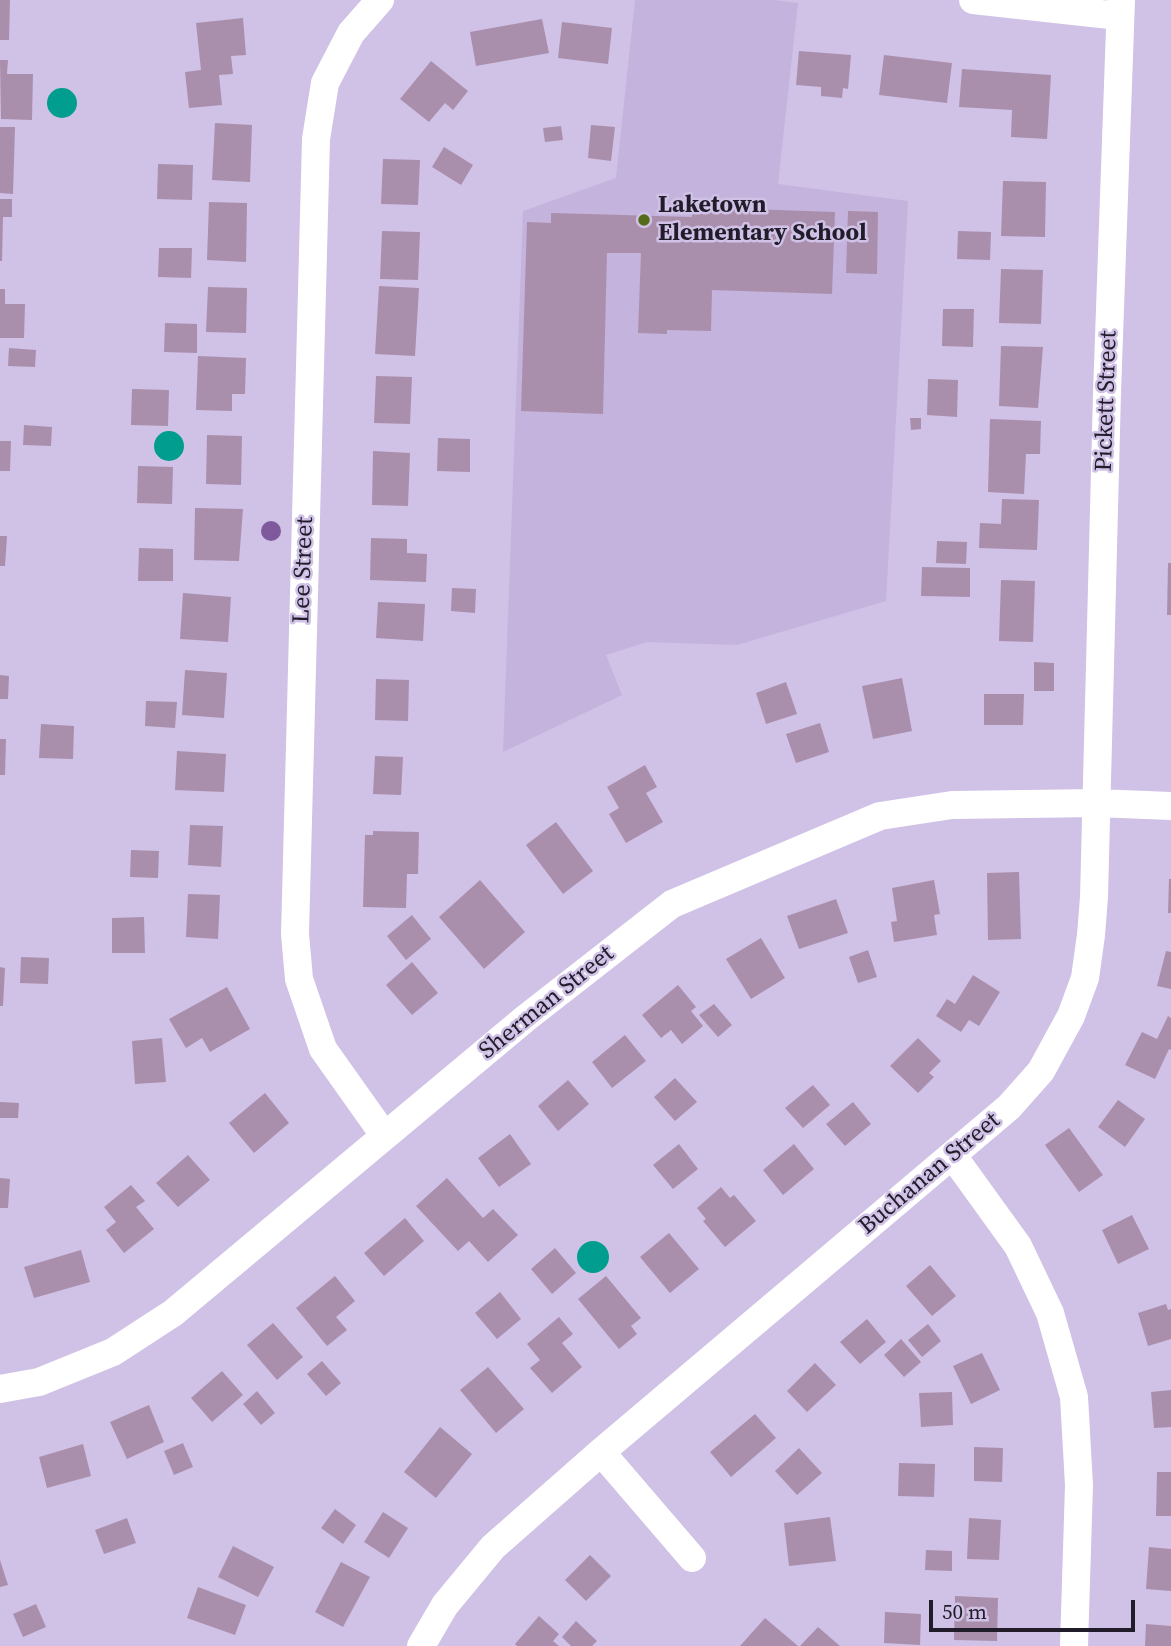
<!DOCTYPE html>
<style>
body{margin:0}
#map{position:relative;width:1171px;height:1646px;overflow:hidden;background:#d0c1e6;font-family:"Source Serif 4",serif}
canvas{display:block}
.scale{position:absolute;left:929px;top:1600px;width:206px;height:32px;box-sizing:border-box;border:4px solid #211c29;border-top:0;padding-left:9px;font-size:21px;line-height:24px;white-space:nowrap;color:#211c29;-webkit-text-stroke:5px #d0c1e6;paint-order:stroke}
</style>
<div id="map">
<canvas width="1171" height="1646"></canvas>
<div class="scale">50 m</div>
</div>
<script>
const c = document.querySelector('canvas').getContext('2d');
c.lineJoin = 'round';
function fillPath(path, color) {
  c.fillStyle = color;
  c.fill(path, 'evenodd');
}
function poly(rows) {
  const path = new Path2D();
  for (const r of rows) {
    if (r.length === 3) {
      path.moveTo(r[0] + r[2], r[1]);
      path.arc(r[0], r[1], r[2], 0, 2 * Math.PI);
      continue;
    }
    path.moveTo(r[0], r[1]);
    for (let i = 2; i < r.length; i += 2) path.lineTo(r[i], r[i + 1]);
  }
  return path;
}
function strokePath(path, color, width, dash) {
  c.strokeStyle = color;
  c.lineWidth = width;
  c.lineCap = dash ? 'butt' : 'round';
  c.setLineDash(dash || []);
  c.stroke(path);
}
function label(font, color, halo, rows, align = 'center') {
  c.font = font + ' "Source Serif 4",serif';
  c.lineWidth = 5;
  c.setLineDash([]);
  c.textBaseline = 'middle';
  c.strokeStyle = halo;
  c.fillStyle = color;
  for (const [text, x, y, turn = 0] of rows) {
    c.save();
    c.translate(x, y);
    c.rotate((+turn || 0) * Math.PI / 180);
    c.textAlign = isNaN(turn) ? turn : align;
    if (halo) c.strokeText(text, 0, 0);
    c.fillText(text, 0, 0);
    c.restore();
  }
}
fillPath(poly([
 [635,0,774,0,798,3,778,184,908,201,886,601,737,645,647,642,606,655,622,695,503,752,523,211,616,178]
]), '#c4b3dd');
fillPath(poly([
 [62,103,15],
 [169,446,15],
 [593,1257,16]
]), '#019d8e');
fillPath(poly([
 [0,0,10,0,9,40,0,40],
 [243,18,246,55,231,56,233,74,219,75,222,105,189,108,185,72,201,70,196,23],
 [542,19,549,53,476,66,470,32],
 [562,22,612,28,608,64,558,58],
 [799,51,851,55,848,89,843,88,842,98,821,96,821,87,796,85],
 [884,55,952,63,947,103,879,95],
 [0,60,8,60,7,74,33,74,32,120,1,119],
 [431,61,468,91,453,110,445,103,429,122,400,99],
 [962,69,1051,75,1047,139,1011,137,1012,110,959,107],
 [215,123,252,125,250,182,212,180],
 [591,125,615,127,611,161,588,158],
 [561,126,563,140,545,142,543,128],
 [0,127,15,127,13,194,0,193],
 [444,147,473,165,461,185,432,167],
 [383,159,420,160,418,205,381,204],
 [158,164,193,165,192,200,157,199],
 [1003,181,1046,182,1045,237,1001,236],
 [0,199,12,199,12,217,3,217,2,261,0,261],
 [209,202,247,203,246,262,207,260],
 [692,207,835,212,832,294,712,290,711,331,667,330,667,334,638,333,641,253,607,253,603,414,521,411,527,222,551,223,551,213,692,217],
 [848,211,878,212,877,274,846,273],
 [382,231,420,232,418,280,380,279],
 [958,231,991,232,990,260,957,259],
 [159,248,192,248,191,278,158,277],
 [1001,269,1043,270,1041,324,999,323],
 [379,286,419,288,415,356,375,354],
 [208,287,247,288,246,333,206,332],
 [0,289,5,289,5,304,25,304,24,338,0,338],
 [943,309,974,309,973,347,942,346],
 [165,323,197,324,197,353,164,352],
 [1001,346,1043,347,1038,408,999,406],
 [9,348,36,350,35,367,8,366],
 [198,356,246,358,245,394,232,394,232,411,196,410],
 [376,376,412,377,410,424,374,423],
 [928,379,958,380,957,417,927,415],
 [132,389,169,390,168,426,131,425],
 [910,418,921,418,921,429,911,430],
 [990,419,1041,421,1040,454,1026,454,1024,494,988,492],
 [24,425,52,427,51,446,23,445],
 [207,435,242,436,241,485,206,484],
 [438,438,470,439,470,472,437,471],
 [0,441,11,441,10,471,0,471],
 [373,451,410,453,408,506,372,505],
 [138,466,173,467,172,504,137,503],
 [1002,499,1039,500,1037,550,979,548,980,523,1001,524],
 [195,508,243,509,239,561,194,560],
 [0,536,7,536,5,566,0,566],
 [371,538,407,539,407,553,427,554,426,582,370,580],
 [937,541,967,542,966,564,936,563],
 [139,548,173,549,173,581,138,581],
 [1168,563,1171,563,1171,615,1167,615],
 [922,567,970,568,970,597,921,596],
 [1001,580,1035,581,1033,642,999,641],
 [452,588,476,589,475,613,451,611],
 [183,593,231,597,228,642,180,639],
 [378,602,425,604,423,641,376,638],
 [1034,662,1054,663,1054,691,1034,691],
 [185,670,227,673,224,718,182,715],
 [0,675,9,676,8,699,0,699],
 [902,678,912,731,873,739,862,686],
 [376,679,409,680,408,721,375,720],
 [786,682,797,714,766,724,756,693],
 [984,694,1024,694,1023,725,984,725],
 [146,701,177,702,175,728,145,726],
 [820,723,829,752,796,763,786,734],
 [41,724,74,726,73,759,39,758],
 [0,739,6,739,5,775,0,775],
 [177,751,226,754,224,792,175,790],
 [375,756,403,757,401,795,373,794],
 [645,765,657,787,646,793,663,822,626,843,609,814,619,808,607,787],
 [556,822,593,871,563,894,526,845],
 [190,825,223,826,221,867,188,865],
 [373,831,419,832,418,874,407,874,406,908,363,907,365,835,373,835],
 [131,850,159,851,158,878,130,877],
 [1019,872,1021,939,988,940,987,873],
 [1169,879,1171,879,1171,913,1168,913],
 [480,880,525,932,484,969,439,917],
 [934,880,940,914,934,915,937,935,894,942,891,922,897,921,892,888],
 [188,894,220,895,218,939,186,937],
 [836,899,848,933,799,949,787,916],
 [412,915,431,939,406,960,387,936],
 [144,917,145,953,112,953,112,918],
 [761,938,785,978,751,999,726,959],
 [868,950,877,977,858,983,849,957],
 [1166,951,1171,952,1171,989,1157,986],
 [21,957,49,958,48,984,20,983],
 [412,962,438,993,412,1015,386,985],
 [0,967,5,968,3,1006,0,1006],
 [973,975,1000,992,979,1026,969,1020,961,1032,936,1016,947,999,955,1004],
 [678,985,696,1007,691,1011,703,1026,682,1044,671,1030,661,1038,642,1015],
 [227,987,250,1029,210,1052,202,1038,186,1048,169,1019],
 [714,1004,732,1025,718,1037,699,1015],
 [1168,1016,1171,1018,1171,1050,1169,1049,1155,1079,1125,1065,1142,1032,1157,1039],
 [625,1035,646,1061,612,1088,592,1062],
 [162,1038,166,1082,135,1084,132,1041],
 [918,1038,941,1061,929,1073,934,1077,918,1093,890,1066],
 [675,1078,697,1102,675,1121,654,1097],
 [568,1080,589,1104,558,1131,538,1106],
 [813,1085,830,1105,803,1128,785,1108],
 [265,1093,289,1123,254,1153,229,1123],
 [1118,1100,1145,1119,1125,1147,1098,1127],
 [0,1102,19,1103,18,1118,0,1118],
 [853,1102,871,1124,845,1146,826,1124],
 [1069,1128,1103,1175,1079,1192,1045,1145],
 [510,1134,531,1164,499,1187,478,1158],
 [679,1144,698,1169,673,1189,653,1165],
 [794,1144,814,1169,783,1195,763,1170],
 [188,1155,210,1180,178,1207,156,1183],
 [0,1178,10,1179,8,1208,0,1208],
 [447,1178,483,1218,493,1209,518,1235,488,1262,469,1241,458,1251,416,1206],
 [131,1185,145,1201,136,1207,154,1229,124,1253,106,1230,116,1222,104,1207],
 [721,1187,730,1198,734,1195,756,1221,725,1247,703,1221,706,1219,697,1208],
 [1132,1215,1149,1249,1118,1264,1102,1230],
 [405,1218,424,1241,384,1276,364,1253],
 [669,1233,699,1269,670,1293,640,1257],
 [555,1248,576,1273,552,1294,531,1269],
 [81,1250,90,1282,34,1298,24,1267],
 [930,1265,956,1296,932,1316,906,1286],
 [335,1276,355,1301,336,1317,347,1330,327,1346,296,1308],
 [606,1276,641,1318,631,1326,637,1334,619,1349,578,1299],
 [500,1292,521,1319,497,1339,475,1313],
 [1166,1304,1168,1310,1171,1309,1171,1339,1148,1346,1138,1313],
 [559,1317,573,1334,562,1343,582,1367,552,1393,530,1368,540,1360,527,1344],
 [867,1319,886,1342,860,1364,840,1342],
 [273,1323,303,1357,277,1380,247,1345],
 [928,1324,941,1341,922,1357,908,1340],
 [901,1339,921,1362,904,1377,884,1355],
 [982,1353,1000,1390,971,1404,953,1366],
 [322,1361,341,1383,326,1396,307,1374],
 [815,1363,836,1385,807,1412,787,1391],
 [488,1367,524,1409,496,1433,460,1390],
 [222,1371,243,1395,212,1422,191,1398],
 [1171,1390,1171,1427,1154,1428,1151,1392],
 [257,1391,275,1413,261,1425,243,1404],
 [952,1392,953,1425,921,1427,919,1393],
 [149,1405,164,1442,127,1459,110,1422],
 [755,1414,776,1438,731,1477,710,1452],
 [440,1427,472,1454,436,1498,404,1472],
 [183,1443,193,1467,174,1475,164,1451],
 [83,1444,91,1476,47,1488,39,1457],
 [974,1447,1003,1448,1002,1482,974,1481],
 [799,1448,822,1473,797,1495,775,1471],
 [899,1463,935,1464,934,1497,898,1496],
 [1157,1472,1171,1472,1171,1516,1156,1516],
 [335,1509,356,1525,343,1544,321,1528],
 [383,1512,408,1528,389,1558,364,1542],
 [830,1517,836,1561,789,1566,784,1523],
 [127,1518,136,1543,104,1554,95,1530],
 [969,1518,1001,1520,999,1560,967,1559],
 [233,1546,274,1567,258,1597,218,1577],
 [1149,1547,1171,1549,1171,1591,1146,1589],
 [926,1550,952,1551,952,1571,925,1570],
 [590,1555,611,1576,586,1601,565,1580],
 [0,1560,8,1585,0,1587],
 [341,1562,370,1577,343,1627,315,1612],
 [198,1587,246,1605,235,1635,187,1618],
 [955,1596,998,1598,997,1641,954,1640],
 [36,1604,46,1627,23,1637,13,1614],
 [885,1612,921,1614,920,1645,884,1643],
 [539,1616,559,1634,553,1641,559,1646,517,1646,515,1644],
 [765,1618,798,1646,740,1646],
 [576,1621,597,1641,592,1646,571,1646,562,1637],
 [1146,1624,1171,1626,1171,1646,1145,1646],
 [818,1627,840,1646,800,1646]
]), '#aa8fad');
strokePath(poly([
 [380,0,351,33,325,83,316,139,295,934,299,979,323,1049,384,1135],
 [973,0,1119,16],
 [953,1156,1018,1246,1050,1313,1074,1397,1079,1485,1074,1646],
 [0,1389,39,1382,113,1352,173,1313,526,1018,672,904,880,816,952,805,1097,803,1171,806],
 [601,1452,692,1558],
 [421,1646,445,1605,493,1547,601,1452,1009,1107,1041,1071,1071,1016,1085,978,1091,935,1094,897,1107,393,1121,0]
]), '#fff', 28);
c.fillStyle = '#7e5a9d';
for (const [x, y] of [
 [271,531]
]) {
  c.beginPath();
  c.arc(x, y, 10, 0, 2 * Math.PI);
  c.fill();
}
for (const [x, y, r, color] of [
 [644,220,7,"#566b1a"]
]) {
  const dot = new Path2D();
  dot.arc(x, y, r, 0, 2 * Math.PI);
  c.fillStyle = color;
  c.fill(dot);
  strokePath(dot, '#d0c1e6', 2.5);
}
label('bold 24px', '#211c29', '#d0c1e6', [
 ["Laketown",658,206],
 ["Elementary School",658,234]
], 'left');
label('24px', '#211c29', '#d0c1e6', [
 ["Pickett Street",1107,401,-88],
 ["Lee Street",304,570,-88],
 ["Sherman Street",547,1003,-39],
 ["Buchanan Street",930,1174,-40]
]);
</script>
